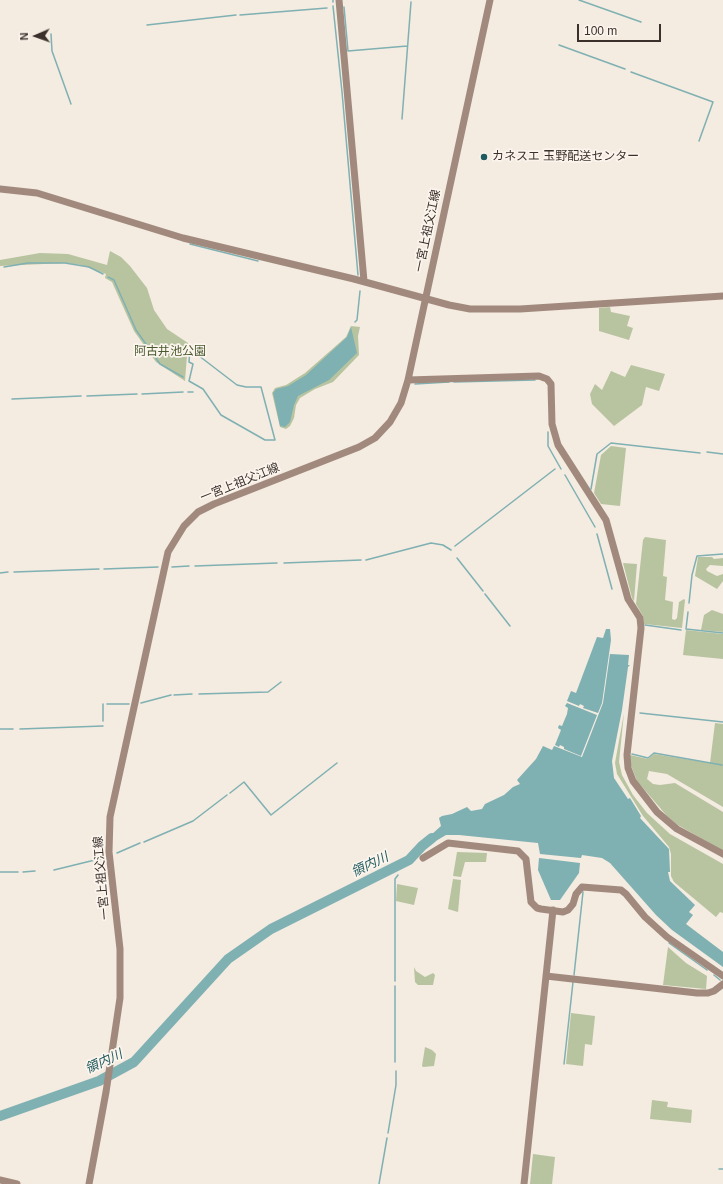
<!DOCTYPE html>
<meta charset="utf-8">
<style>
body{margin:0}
#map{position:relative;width:723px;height:1184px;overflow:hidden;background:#f4ebe1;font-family:Arial,sans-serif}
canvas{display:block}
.north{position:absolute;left:16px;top:16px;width:40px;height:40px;-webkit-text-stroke:3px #fbf5ee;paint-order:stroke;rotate:268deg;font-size:11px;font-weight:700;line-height:16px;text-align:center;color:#3b302b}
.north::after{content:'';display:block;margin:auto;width:14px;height:18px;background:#3b302b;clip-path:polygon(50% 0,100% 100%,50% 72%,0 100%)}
.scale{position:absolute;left:577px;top:24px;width:84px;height:18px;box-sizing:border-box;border:2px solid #3b302b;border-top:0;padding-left:5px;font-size:12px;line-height:14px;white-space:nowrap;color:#3b302b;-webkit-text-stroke:3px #fbf5ee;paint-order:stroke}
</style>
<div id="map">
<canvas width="723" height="1184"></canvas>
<div class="north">N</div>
<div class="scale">100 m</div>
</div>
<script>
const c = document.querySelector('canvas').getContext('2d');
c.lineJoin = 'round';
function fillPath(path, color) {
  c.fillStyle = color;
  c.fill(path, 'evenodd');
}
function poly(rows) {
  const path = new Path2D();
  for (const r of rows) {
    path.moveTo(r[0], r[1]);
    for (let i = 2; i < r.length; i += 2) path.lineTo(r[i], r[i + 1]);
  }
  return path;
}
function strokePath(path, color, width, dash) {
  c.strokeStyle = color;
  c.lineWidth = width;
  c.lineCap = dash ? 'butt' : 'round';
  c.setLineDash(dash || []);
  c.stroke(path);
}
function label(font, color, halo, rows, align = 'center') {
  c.font = font + ' Arial,"Noto Sans JP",sans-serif';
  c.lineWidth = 3.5;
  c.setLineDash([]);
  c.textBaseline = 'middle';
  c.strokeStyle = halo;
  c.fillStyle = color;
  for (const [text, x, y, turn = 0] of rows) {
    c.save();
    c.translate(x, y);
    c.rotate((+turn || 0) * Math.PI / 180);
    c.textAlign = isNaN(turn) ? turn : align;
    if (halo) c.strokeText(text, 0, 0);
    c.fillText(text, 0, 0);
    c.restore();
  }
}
fillPath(poly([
 [110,251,121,257,130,266,147,288,154,310,167,329,188,343,185,381,156,362,134,331,112,282,105,278,106,274,81,265,65,263,0,266,0,260,40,253,68,254,107,265],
 [610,307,611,312,630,316,627,326,633,328,629,340,599,331,599,308],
 [351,326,360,327,358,336,359,355,333,382,315,389,300,398,296,405,294,418,290,426,286,429,280,427,272,393,275,388,286,385,305,373,346,337],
 [631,365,665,374,659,391,646,387,642,405,614,426,592,404,590,394,595,384,602,390,611,371,625,377],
 [611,446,626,448,620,506,601,504,594,493,601,455],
 [645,537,666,540,663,576,667,577,665,600,673,602,672,619,675,620,677,618,679,602,684,599,685,600,682,628,644,624,643,616,636,604,643,540],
 [698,557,712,557,714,559,723,558,723,566,710,565,706,569,707,571,717,576,723,574,723,581,717,589,695,576],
 [623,563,637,564,634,601,632,598],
 [712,610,723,614,723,632,701,630,704,615],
 [686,630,723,634,723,659,683,655],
 [624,713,619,762,622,775,633,795,647,813,670,834,723,864,723,913,720,912,716,917,674,882,671,876,671,854,669,847,643,816,617,774,615,763],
 [715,723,723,724,723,807,667,774,649,771,647,779,653,784,660,785,675,783,723,812,723,851,678,825,667,816,637,781,630,763,630,755,648,759,654,754,710,763],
 [457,852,487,853,486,862,465,862,461,877,453,876],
 [453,879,461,880,458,912,448,909],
 [397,884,418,888,414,905,396,901],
 [668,947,686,963,707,976,706,989,663,985],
 [414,967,416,971,425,977,433,973,435,975,433,985,418,985,415,982],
 [571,1013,595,1016,592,1045,585,1044,583,1066,566,1064],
 [425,1047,432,1050,436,1054,434,1066,423,1067,422,1066],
 [652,1100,668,1102,667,1107,692,1110,691,1123,650,1119],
 [533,1154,555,1157,552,1184,530,1184]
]), '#b8c4a0');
fillPath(poly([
 [351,327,357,353,329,380,298,396,294,405,290,422,285,427,280,426,273,393,276,389,288,386,306,375,347,337],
 [606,629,610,629,611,640,602,703,598,713,583,708,584,706,580,704,579,706,567,701,571,691,576,693,597,637,603,638],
 [610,654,629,655,628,665,630,665,628,667,622,710,612,761,614,778,628,799,630,798,641,816,640,818,669,849,670,872,668,872,670,881,695,905,689,912,693,915,686,924,723,952,723,967,672,930,656,915,610,863,602,858,582,855,581,858,540,854,538,843,459,835,446,835,424,848,421,844,441,826,439,818,442,816,452,814,467,807,471,811,482,809,485,804,504,795,513,787,520,784,517,780,536,759,543,746,552,750,554,746,582,757,603,703],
 [567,703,597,715,581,756,564,749,564,747,560,745,559,747,555,745,561,730,558,728,559,725,562,726,567,714,568,708,565,706],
 [539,858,580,863,579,873,560,900,551,900,538,870]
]), '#7fb0b2');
strokePath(poly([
 [333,0,333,2],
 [579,0,641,22],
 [333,6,342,92,358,275],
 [344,7,348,51,407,46],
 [240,15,327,8],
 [147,25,236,15],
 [51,34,52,51,71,104],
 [559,45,625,69],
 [631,72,713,102,699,141],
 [402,119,411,2],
 [190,244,258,261],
 [4,267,28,263,65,263,89,267,103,274],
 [108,277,114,280,136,330,160,364,183,377],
 [355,322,357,320,360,291],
 [190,349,237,385,246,387,261,387,275,440,265,440,221,415,203,389,189,381,193,364,189,362,190,349],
 [454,382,535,380],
 [415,384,449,382],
 [188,392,193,392],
 [142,394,183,392],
 [87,396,137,394],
 [12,399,81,396],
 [548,432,548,446,561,469],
 [707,452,723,454],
 [565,475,595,527],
 [591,489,597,454,611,443,700,453],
 [597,534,612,589],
 [455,546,555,469],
 [457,558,483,591],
 [366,560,431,543,443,545,451,550],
 [284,563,361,560],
 [195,566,277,563],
 [172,567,189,566],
 [104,569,158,567],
 [14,572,99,569],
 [0,573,8,572],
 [485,594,510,626],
 [689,603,692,575,697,556,723,554],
 [688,612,686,629,723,633],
 [645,625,681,630],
 [199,694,268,692,281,682],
 [174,695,192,694],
 [141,703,171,695],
 [103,704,103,721],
 [107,704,129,704],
 [640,713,723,722],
 [0,729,13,729],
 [20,729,103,726],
 [632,754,648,758,654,753,722,765],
 [230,793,244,782,271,815,337,763],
 [144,842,193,821,227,795],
 [117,853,140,843],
 [54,870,103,858],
 [0,872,18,872],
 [23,872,35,871],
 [669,943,707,970],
 [574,975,583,892],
 [714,975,720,980],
 [395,981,395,879,398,875],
 [395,986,395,1062],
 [564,1064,573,982],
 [388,1133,396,1085,396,1071],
 [719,1169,723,1169],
 [379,1184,387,1138]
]), '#7fb0b2', 1.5);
strokePath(poly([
 [0,1116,99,1081,134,1062,228,959,271,929,409,860,422,846,432,838]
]), '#7fb0b2', 10);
strokePath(poly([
 [339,0,364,281],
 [0,189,37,193,183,238,354,279,449,305,470,309,520,309,723,296],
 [408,380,539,376,547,379,551,384,552,424,558,445,606,520,628,599,640,618,641,628,627,755,628,768,633,781,657,812,677,829,723,854],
 [423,858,448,843,518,851,526,859,531,902,537,908,541,909,563,912,568,910,573,904,576,894,582,887,621,890,626,894,645,917,667,937,723,976],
 [546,976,697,993,708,993,714,991,723,984],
 [0,1180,17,1184],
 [89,1184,106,1092,120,998,120,949,109,852,110,817,168,552,184,526,198,512,214,504,359,447,375,438,390,422,401,403,408,380,490,0],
 [524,1184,553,910]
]), '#a18a7d', 7);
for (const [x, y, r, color] of [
 [484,157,4,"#1f5a5e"]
]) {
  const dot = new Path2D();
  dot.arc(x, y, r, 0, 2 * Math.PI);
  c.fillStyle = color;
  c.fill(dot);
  strokePath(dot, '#fbf5ee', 1.5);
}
label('12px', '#3b302b', '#fbf5ee', [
 ["カネスエ 玉野配送センター",492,157]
], 'left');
label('12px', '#3b302b', '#fbf5ee', [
 ["一宮上祖父江線",428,231,-78],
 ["一宮上祖父江線",240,483,-22],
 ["一宮上祖父江線",102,878,-95]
]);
label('12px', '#4a5a2e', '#fbf5ee', [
 ["阿古井池公園",170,352]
]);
label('italic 13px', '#1f5a5e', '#fbf5ee', [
 ["領内川",370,865,-26],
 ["領内川",104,1062,-25]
]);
</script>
